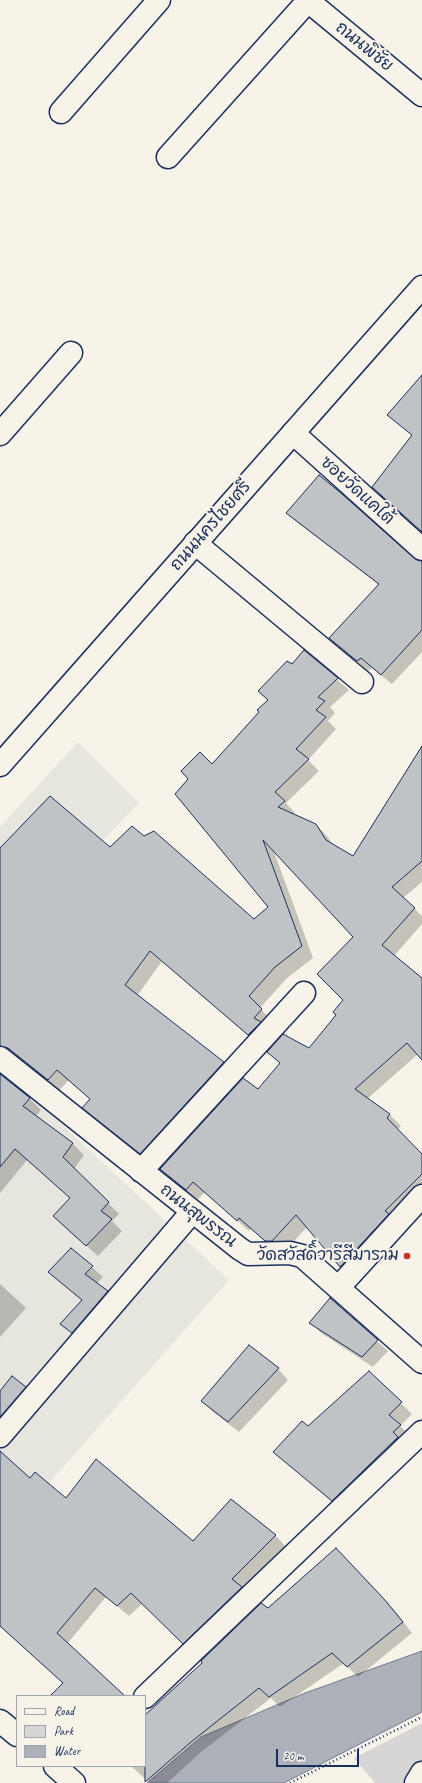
<!DOCTYPE html>
<meta charset="utf-8">
<style>
body{margin:0}
#map{position:relative;width:422px;height:1783px;overflow:hidden;background:#f7f3e8;font-family:Caveat,sans-serif}
canvas{display:block}
.legend{position:absolute;left:16px;top:1695px;width:130px;height:72px;box-sizing:border-box;background:#f7f3e8;border:1px solid #9fa5b1;margin:0;padding:5px 7px;list-style:none;font-size:12px;color:#1b2f5e}
.legend li{display:flex;align-items:center;gap:8px;height:20px}
.legend b{width:20px;border:1px solid #9fa5b1}
.scale{position:absolute;left:276px;top:1749px;width:83px;height:18px;box-sizing:border-box;border:2px solid #1b2f5e;border-top:0;padding-left:5px;font-size:12px;line-height:14px;white-space:nowrap;color:#1b2f5e;-webkit-text-stroke:3px #f7f3e8;paint-order:stroke}
</style>
<div id="map">
<canvas width="422" height="1783"></canvas>
<ul class="legend">
<li><b style="height:5px;background:#f7f3e8"></b>Road</li>
<li><b style="height:11px;background:#d7d6d4"></b>Park</li>
<li><b style="height:11px;background:#acb0b9"></b>Water</li>
</ul>
<div class="scale">20 m</div>
</div>
<script>
const c = document.querySelector('canvas').getContext('2d');
c.lineJoin = 'round';
function fillPath(path, color) {
  c.fillStyle = color;
  c.fill(path, 'evenodd');
}
function poly(rows) {
  const path = new Path2D();
  for (const r of rows) {
    path.moveTo(r[0], r[1]);
    for (let i = 2; i < r.length; i += 2) path.lineTo(r[i], r[i + 1]);
  }
  return path;
}
function strokePath(path, color, width, dash) {
  c.strokeStyle = color;
  c.lineWidth = width;
  c.lineCap = dash ? 'butt' : 'round';
  c.setLineDash(dash || []);
  c.stroke(path);
}
function label(font, color, halo, rows, align = 'center') {
  c.font = font + ' Caveat,"Playpen Sans Thai",sans-serif';
  c.lineWidth = 4;
  c.setLineDash([]);
  c.textBaseline = 'middle';
  c.strokeStyle = halo;
  c.fillStyle = color;
  for (const [text, x, y, turn = 0] of rows) {
    c.save();
    c.translate(x, y);
    c.rotate((+turn || 0) * Math.PI / 180);
    c.textAlign = isNaN(turn) ? turn : align;
    if (halo) c.strokeText(text, 0, 0);
    c.fillText(text, 0, 0);
    c.restore();
  }
}
fillPath(poly([
 [78,742,139,803,84,860,159,931,31,1096,229,1280,0,1538,0,827]
]), '#e6e5de');
fillPath(poly([
 [422,1723,422,1763,408,1783,375,1783,354,1758]
]), '#d7d6d4');
const water = poly([
 [422,1651,422,1712,284,1783,147,1783,201,1737,305,1693,422,1651]
]);
fillPath(water, '#acb0b9');
strokePath(water, '#727c95', 1);
fillPath(poly([
 [422,377,422,532,373,487,413,436,388,415],
 [288,513,422,562,422,652,392,684,372,668,368,671,331,638,379,585,298,523],
 [304,651,349,690,330,707,335,713,328,721,336,729,308,760,319,771,286,803,295,813,293,815,316,825,327,836,333,845,354,857,422,748,422,882,403,898,422,916,422,924,394,956,422,979,422,1058,418,1054,367,1099,390,1115,401,1126,397,1130,422,1155,422,1197,352,1278,307,1227,284,1252,277,1252,251,1229,249,1231,205,1192,197,1200,161,1169,309,1049,338,1015,345,1000,354,937,273,849,313,958,287,978,260,1008,272,1021,260,1046,162,961,137,996,223,1063,234,1074,152,1164,95,1119,84,1108,91,1099,69,1080,59,1091,20,1059,14,1057,0,1065,0,850,110,849,255,921,269,907,212,765,269,701,259,691,293,666],
 [0,1075,30,1099,41,1110,36,1116,73,1144,84,1155,74,1169,119,1214,112,1221,122,1231,98,1256,54,1216,71,1198,27,1160,0,1193],
 [92,1267,103,1277,96,1284,118,1302,83,1343,62,1324,83,1301,50,1272],
 [0,1284,26,1308,0,1337],
 [330,1300,388,1351,373,1367,321,1333,311,1323],
 [278,1369,288,1380,239,1432,212,1411,202,1401],
 [369,1373,412,1414,400,1426,416,1441,343,1511,274,1452,308,1428],
 [25,1388,36,1398,0,1441,0,1392],
 [0,1454,30,1479,66,1499,193,1542,231,1501,276,1536,286,1547,243,1590,194,1653,143,1603,129,1616,106,1597,67,1644,124,1696,52,1696,64,1683,0,1626],
 [347,1560,395,1611,412,1633,358,1677,344,1663,280,1707,271,1698,201,1752,167,1783,150,1783,131,1766,145,1766,145,1715,268,1609]
]), '#0003');
const building = poly([
 [422,375,422,532,372,487,412,435,387,415,422,375],
 [319,475,342,494,414,558,422,561,422,630,381,675,361,658,357,661,329,638,379,584,286,513,319,475],
 [304,650,338,678,318,697,325,701,316,710,326,717,296,749,309,759,275,792,285,801,278,807,316,824,326,840,353,856,422,746,422,861,392,887,415,908,382,945,422,978,422,1060,407,1043,355,1089,390,1114,387,1118,422,1154,422,1174,385,1211,389,1214,340,1267,296,1215,272,1241,265,1241,239,1218,237,1221,193,1182,186,1190,160,1169,243,1078,258,1089,280,1063,267,1052,283,1034,309,1048,336,1015,333,1012,343,1000,317,974,353,937,263,840,302,946,275,967,249,996,262,1009,254,1018,261,1022,248,1035,150,951,125,985,224,1062,140,1154,82,1108,90,1099,57,1070,48,1080,8,1048,0,1046,0,848,50,796,110,847,132,826,144,836,154,831,254,919,268,907,175,794,188,779,181,771,200,752,212,764,259,712,257,710,268,700,258,691,287,661,292,664,304,650],
 [0,1074,30,1098,23,1106,73,1143,63,1157,109,1202,101,1211,112,1219,86,1246,53,1216,70,1198,15,1149,0,1167,0,1074],
 [71,1248,93,1266,85,1274,108,1291,72,1333,60,1324,82,1300,48,1272,71,1248],
 [330,1298,378,1340,362,1357,309,1323,330,1298],
 [249,1345,279,1368,228,1422,201,1401,249,1345],
 [369,1371,402,1402,389,1415,401,1425,393,1432,398,1437,332,1501,273,1452,302,1421,308,1426,369,1371],
 [12,1376,26,1387,0,1417,0,1391,12,1376],
 [0,1451,30,1478,35,1472,66,1498,96,1459,193,1541,231,1499,276,1535,232,1579,242,1587,183,1644,131,1593,117,1606,95,1588,57,1633,125,1696,50,1696,63,1683,0,1626,0,1451],
 [336,1548,384,1599,403,1622,347,1667,332,1653,269,1697,259,1688,191,1742,145,1782,145,1715,202,1663,201,1661,261,1603,268,1608,336,1548]
]);
fillPath(building, '#c0c3c5');
strokePath(building, '#1b2f5e', 1);
const minor = poly([
 [307,0,422,95],
 [61,112,159,0],
 [168,157,308,1],
 [293,433,422,549],
 [0,434,71,353],
 [195,543,362,682],
 [0,1058,240,1249,248,1254,290,1253,302,1256,422,1362],
 [141,1171,304,993],
 [338,1288,422,1196],
 [0,1436,192,1212],
 [145,1697,422,1432],
 [416,1783,422,1773]
]);
const major = poly([
 [0,765,422,287],
 [0,1721,17,1735],
 [55,1766,74,1783]
]);
strokePath(minor, '#1b2f5e', 25);
strokePath(major, '#1b2f5e', 25);
strokePath(poly([
 [290,1783,422,1717]
]), '#1b2f5e', 2.5, [1, 3]);
strokePath(minor, '#f7f3e8', 22);
strokePath(major, '#f7f3e8', 22);
for (const [x, y, r, color] of [
 [407,1256,4,"#c8321e"]
]) {
  const dot = new Path2D();
  dot.arc(x, y, r, 0, 2 * Math.PI);
  c.fillStyle = color;
  c.fill(dot);
  strokePath(dot, '#f7f3e8', 1.5);
}
label('17px', '#1b2f5e', '#f7f3e8', [
 ["ถนนพิชัย",364,47,39],
 ["ซอยวัดแคใต้",357,491,42],
 ["ถนนนครไชยศรี",211,526,-49],
 ["ถนนสุพรรณ",198,1216,38]
]);
label('17px', '#1b2f5e', '#f7f3e8', [
 ["วัดสวัสดิ์วารีสีมาราม",399,1256]
], 'right');
</script>
